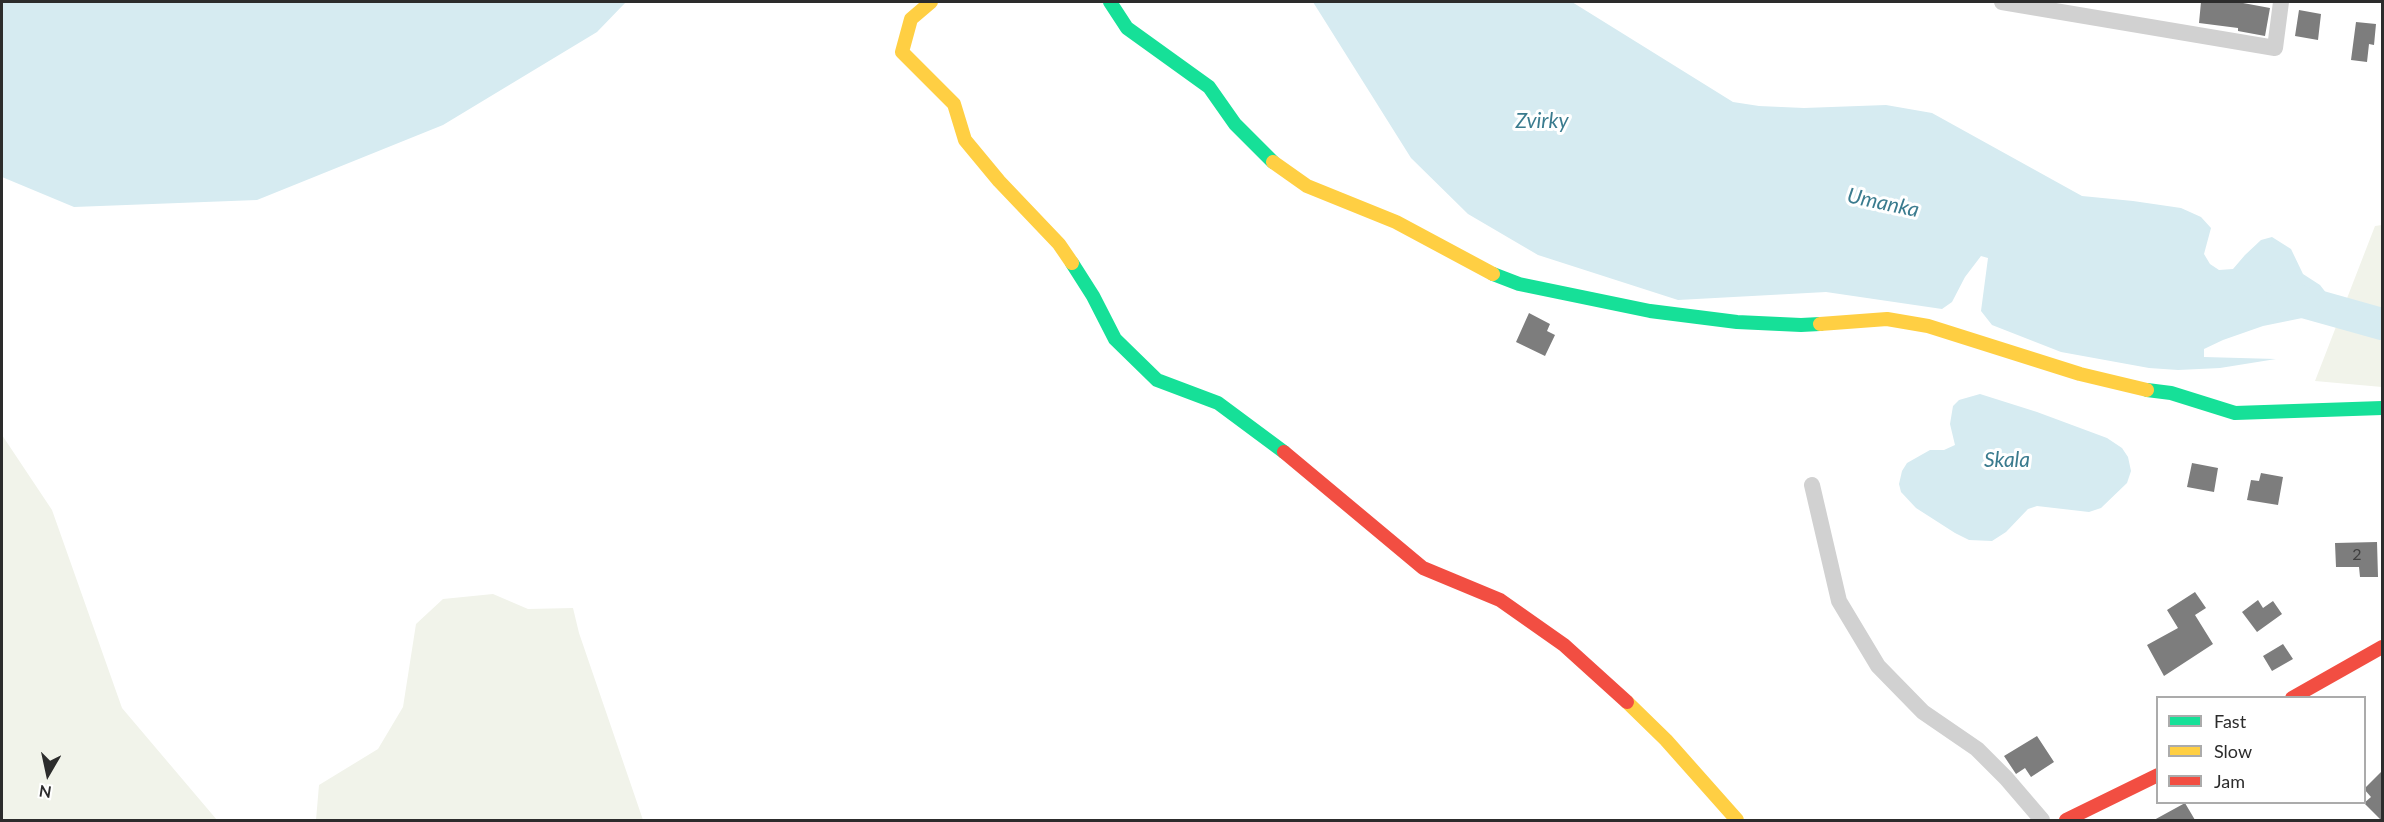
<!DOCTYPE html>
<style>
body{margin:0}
#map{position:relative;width:2384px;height:822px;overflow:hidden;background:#fff;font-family:Lato,sans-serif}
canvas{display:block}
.frame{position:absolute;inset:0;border:3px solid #2c2c2c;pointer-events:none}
.legend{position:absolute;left:2156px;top:696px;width:210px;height:108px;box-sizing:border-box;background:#fff;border:2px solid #ababab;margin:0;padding:8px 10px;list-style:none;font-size:18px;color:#2c2c2c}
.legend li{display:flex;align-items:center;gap:12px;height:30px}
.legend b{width:30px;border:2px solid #ababab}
.north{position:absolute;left:18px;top:744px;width:60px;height:60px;-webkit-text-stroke:4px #fff;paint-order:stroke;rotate:189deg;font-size:16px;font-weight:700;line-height:24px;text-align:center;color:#2c2c2c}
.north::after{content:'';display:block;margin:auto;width:21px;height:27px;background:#2c2c2c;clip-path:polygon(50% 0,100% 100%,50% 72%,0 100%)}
</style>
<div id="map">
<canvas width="2384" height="822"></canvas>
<div class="frame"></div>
<ul class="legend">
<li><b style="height:8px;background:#16e098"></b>Fast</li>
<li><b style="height:8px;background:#ffcf43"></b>Slow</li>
<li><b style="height:8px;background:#f24e42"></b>Jam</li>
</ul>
<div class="north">N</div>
</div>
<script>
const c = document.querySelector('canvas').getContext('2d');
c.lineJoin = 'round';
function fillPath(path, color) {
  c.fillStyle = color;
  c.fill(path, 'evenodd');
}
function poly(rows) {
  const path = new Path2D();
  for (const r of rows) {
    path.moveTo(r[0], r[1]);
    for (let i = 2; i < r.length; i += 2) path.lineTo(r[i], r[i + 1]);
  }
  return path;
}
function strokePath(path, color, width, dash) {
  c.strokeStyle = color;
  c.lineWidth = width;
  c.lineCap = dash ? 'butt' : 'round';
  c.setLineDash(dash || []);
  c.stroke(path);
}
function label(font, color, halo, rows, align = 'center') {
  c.font = font + ' Lato,sans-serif';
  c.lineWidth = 6;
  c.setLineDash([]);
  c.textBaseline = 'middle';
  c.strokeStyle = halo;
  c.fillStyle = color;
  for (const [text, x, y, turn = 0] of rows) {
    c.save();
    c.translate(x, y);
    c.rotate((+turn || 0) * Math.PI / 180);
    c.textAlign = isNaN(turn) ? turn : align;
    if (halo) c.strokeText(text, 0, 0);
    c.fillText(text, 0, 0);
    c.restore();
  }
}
fillPath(poly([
 [2382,225,2382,387,2315,381,2375,226],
 [2,435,52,510,122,708,217,820,2,820],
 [493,594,528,609,573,608,579,633,643,820,316,820,319,785,378,749,403,707,416,624,443,599]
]), '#f1f3ea');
fillPath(poly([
 [2,2,626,2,597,32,443,125,257,200,74,207,2,177],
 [1313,2,1572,2,1733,102,1759,106,1804,108,1886,105,1932,113,2082,196,2133,201,2181,208,2201,217,2211,228,2204,254,2210,264,2219,270,2233,269,2245,255,2261,240,2272,237,2291,249,2303,274,2320,285,2327,294,2322,314,2263,326,2223,340,2204,349,2204,357,2276,359,2220,368,2178,370,2149,368,2061,352,1992,325,1981,311,1988,258,1981,256,1965,277,1952,302,1942,309,1826,292,1678,300,1538,255,1468,214,1411,158],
 [1980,394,2037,412,2107,438,2122,448,2128,457,2131,471,2127,483,2101,508,2089,512,2037,506,2028,509,2006,532,1992,541,1969,540,1955,533,1916,508,1901,492,1899,484,1902,471,1907,463,1930,450,1944,450,1955,445,1950,424,1953,406,1959,400]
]), '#d6ebf1');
strokePath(poly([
 [2282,296,2382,324]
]), '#d6ebf1', 32);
fillPath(poly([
 [2201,2,2243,3,2270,8,2265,36,2238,31,2238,28,2199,23],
 [2299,10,2321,14,2318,40,2295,36],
 [2356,22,2376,24,2374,45,2369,44,2367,62,2351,60],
 [1529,313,1550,324,1547,331,1555,335,1545,356,1516,342],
 [2192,463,2218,468,2214,492,2187,487],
 [2261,473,2283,477,2278,505,2247,500,2251,480,2259,481],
 [2377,542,2378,577,2360,577,2359,567,2336,567,2335,543],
 [2195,592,2206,608,2195,615,2213,644,2164,676,2147,645,2178,628,2167,610],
 [2258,600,2263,608,2273,601,2282,614,2257,632,2242,612],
 [2283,644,2293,659,2272,671,2263,656],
 [2037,736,2054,762,2031,777,2025,768,2016,774,2004,756],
 [2382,771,2382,820,2381,820,2364,803,2371,797,2364,789],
 [2185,803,2195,820,2154,820]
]), '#7d7d7d');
strokePath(poly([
 [2002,2,2275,48,2281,2],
 [1812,485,1839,601,1878,666,1923,712,1977,749,2006,778,2042,820]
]), '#d1d1d1', 16);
strokePath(poly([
 [1110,2,1127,28,1209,87,1235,124,1273,162],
 [1072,263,1093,296,1115,339,1157,380,1218,403,1284,452],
 [1493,274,1519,284,1650,311,1737,322,1801,325,1820,324],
 [2147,390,2171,393,2235,413,2382,408]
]), '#16e098', 14);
strokePath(poly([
 [931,2,911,19,902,52,954,104,965,140,999,181,1059,244,1072,263],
 [1273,162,1307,186,1396,222,1493,274],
 [1820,324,1887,319,1928,326,2080,374,2147,390],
 [1627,702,1666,740,1737,820]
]), '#ffcf43', 14);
strokePath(poly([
 [1284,452,1423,568,1500,600,1564,645,1627,702],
 [2292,698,2382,647],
 [2066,820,2158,775]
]), '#f24e42', 14);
label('16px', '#404040', null, [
 ["2",2357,555]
]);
label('italic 21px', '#3a7b8e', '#fff', [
 ["Zvirky",1542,121],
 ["Umanka",1883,203,12],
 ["Skala",2007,460]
]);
</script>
